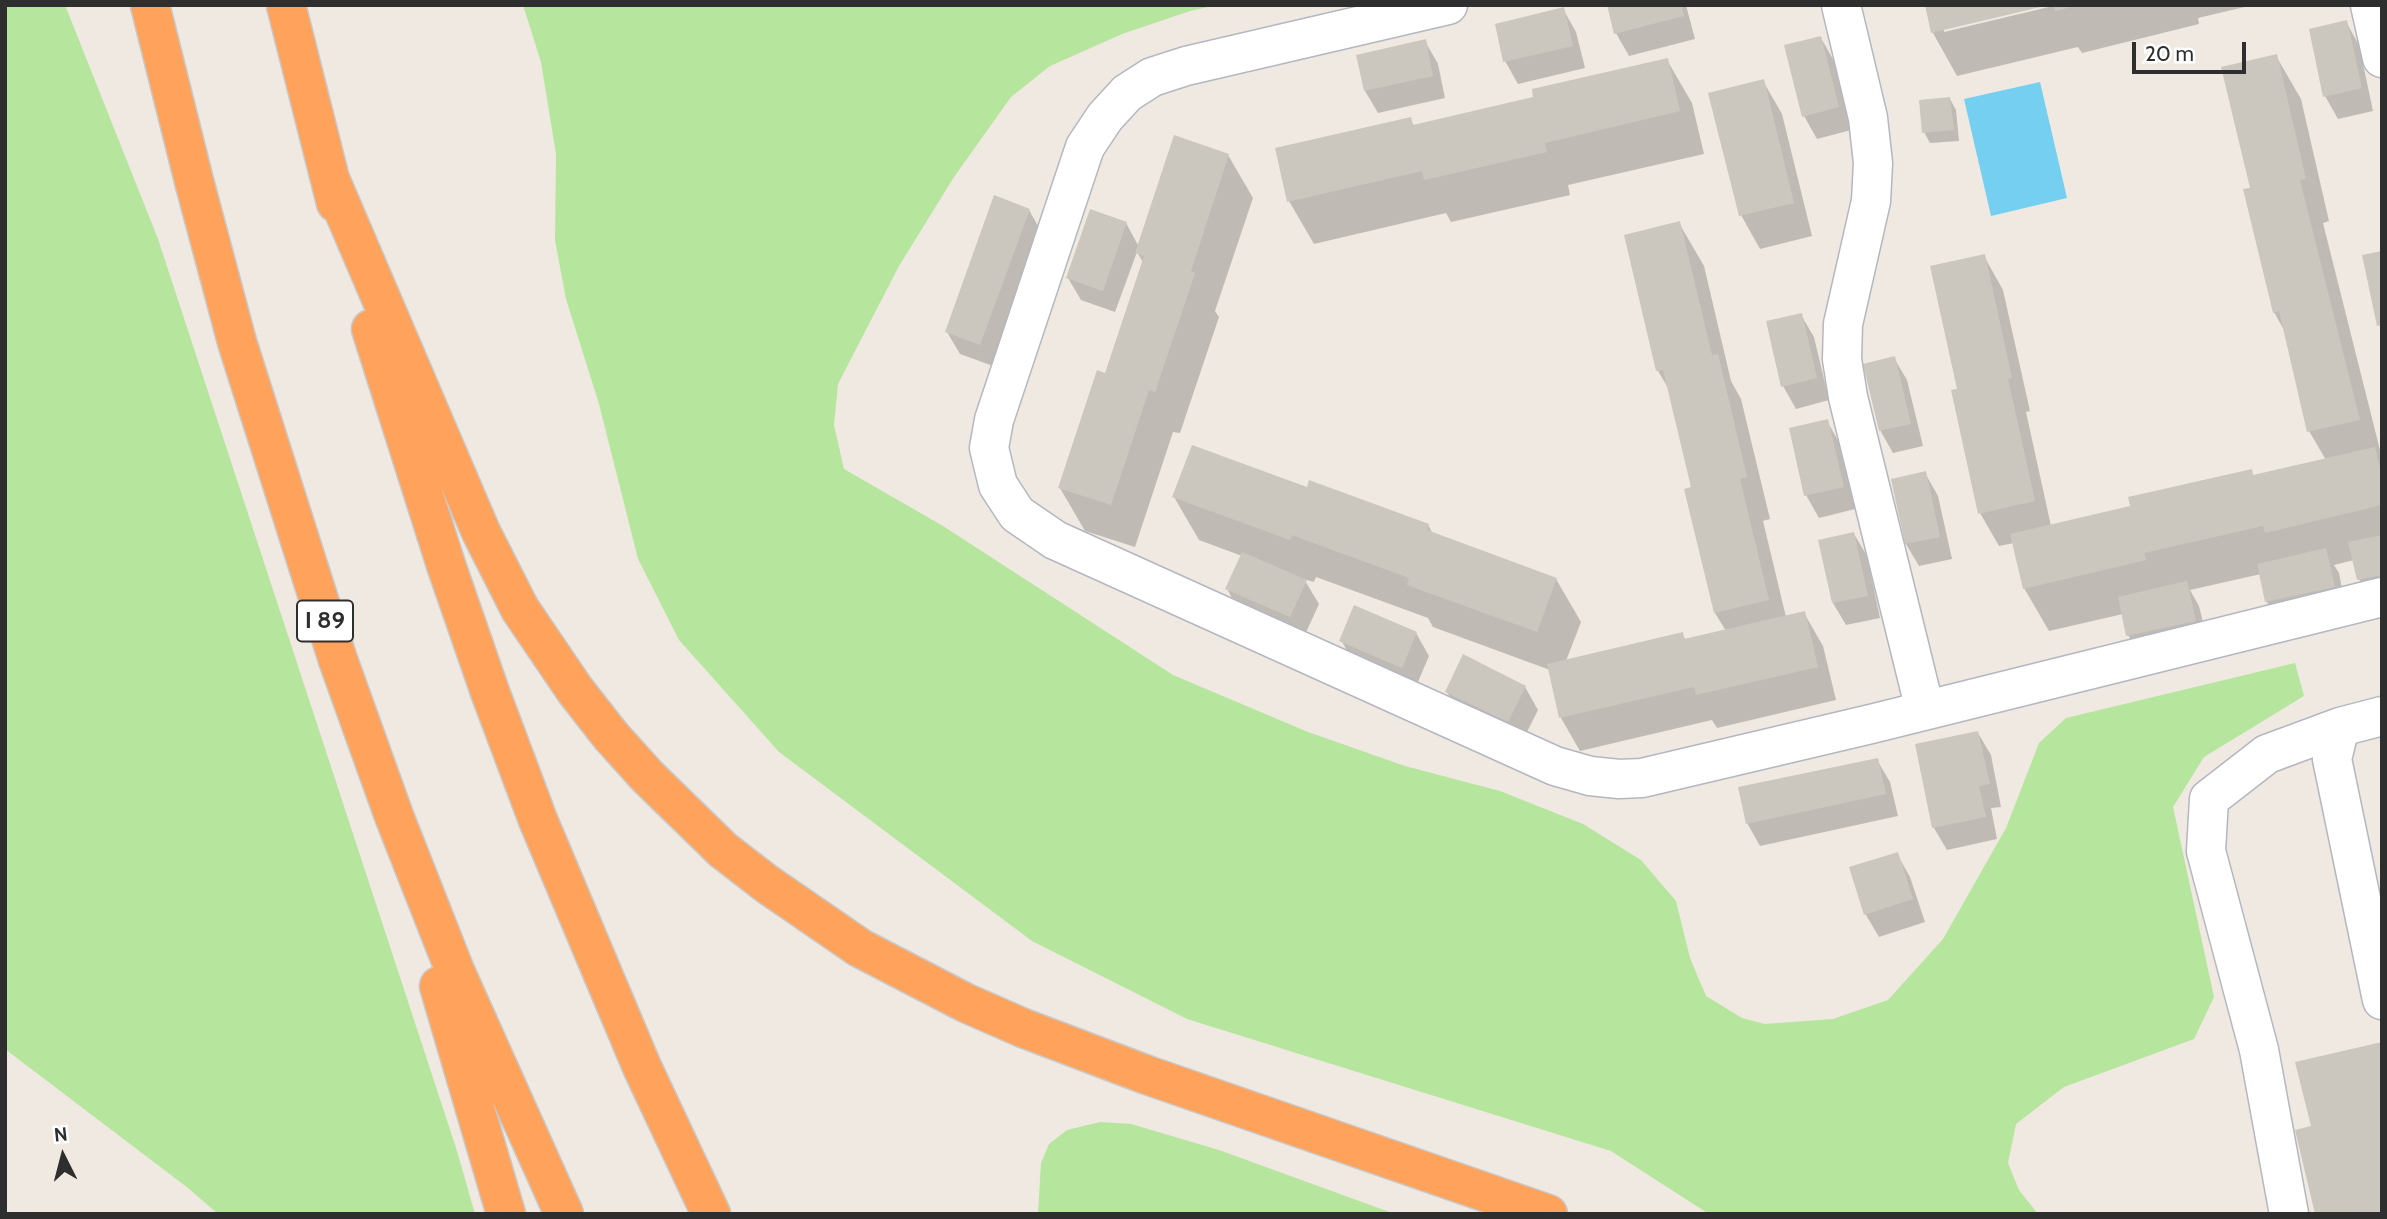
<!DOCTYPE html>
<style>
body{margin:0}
#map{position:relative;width:2387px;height:1219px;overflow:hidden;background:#efe9e1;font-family:Cabin,sans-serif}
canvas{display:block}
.frame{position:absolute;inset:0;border:7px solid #2e2e2e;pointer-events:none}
.north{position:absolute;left:28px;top:1121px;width:70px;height:70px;-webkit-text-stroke:5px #fff;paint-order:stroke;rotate:354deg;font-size:19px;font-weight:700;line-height:28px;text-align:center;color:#2e2e2e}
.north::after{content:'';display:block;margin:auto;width:24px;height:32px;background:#2e2e2e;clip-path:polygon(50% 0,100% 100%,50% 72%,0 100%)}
.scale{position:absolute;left:2132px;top:42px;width:114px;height:32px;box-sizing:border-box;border:4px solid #2e2e2e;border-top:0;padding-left:9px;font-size:21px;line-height:24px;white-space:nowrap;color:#2e2e2e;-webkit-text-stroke:5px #fff;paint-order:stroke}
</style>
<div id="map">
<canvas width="2387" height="1219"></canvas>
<div class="frame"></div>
<div class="north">N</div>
<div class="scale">20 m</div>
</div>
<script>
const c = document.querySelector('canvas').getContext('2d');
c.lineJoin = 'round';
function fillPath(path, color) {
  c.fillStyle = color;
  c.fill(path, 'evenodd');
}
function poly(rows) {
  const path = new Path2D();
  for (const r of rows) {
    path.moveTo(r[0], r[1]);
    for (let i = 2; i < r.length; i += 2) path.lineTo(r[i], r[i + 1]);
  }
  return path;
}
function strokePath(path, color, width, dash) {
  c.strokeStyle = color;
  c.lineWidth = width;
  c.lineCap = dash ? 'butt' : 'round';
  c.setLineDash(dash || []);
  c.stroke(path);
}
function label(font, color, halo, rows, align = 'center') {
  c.font = font + ' Cabin,sans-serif';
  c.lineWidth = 6;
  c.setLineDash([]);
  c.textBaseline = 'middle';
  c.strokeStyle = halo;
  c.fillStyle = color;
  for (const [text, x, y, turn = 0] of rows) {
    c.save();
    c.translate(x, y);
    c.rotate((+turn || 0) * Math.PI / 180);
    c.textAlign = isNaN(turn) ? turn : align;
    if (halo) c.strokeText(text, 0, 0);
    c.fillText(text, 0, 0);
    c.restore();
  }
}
fillPath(poly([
 [5,5,65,5,158,239,457,1151,475,1214,218,1214,188,1188,5,1049],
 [523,5,1217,5,1190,11,1122,34,1050,66,1011,97,954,177,899,266,838,384,834,425,844,469,943,526,1173,675,1308,732,1405,766,1500,791,1583,824,1641,860,1676,901,1690,958,1706,996,1742,1018,1765,1024,1833,1019,1888,1000,1943,939,2006,828,2039,743,2066,718,2295,663,2304,696,2204,757,2173,807,2214,997,2194,1039,2064,1087,2016,1124,2008,1163,2019,1190,2038,1214,1709,1214,1611,1151,1187,1019,1032,941,779,752,679,640,638,559,599,404,566,299,555,240,556,154,541,62],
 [1100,1122,1131,1124,1219,1150,1395,1214,1038,1214,1041,1163,1049,1144,1067,1130]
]), '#b6e59e');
fillPath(poly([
 [2040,82,2067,198,1991,216,1964,99]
]), '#75cff0');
fillPath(poly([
 [1609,5,1686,5,1695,39,1629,56,1616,33],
 [1926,5,1944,29,1944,32,2057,5,2253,5,2198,18,2199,24,2082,53,2078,47,1957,76,1933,33],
 [1563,9,1576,32,1585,68,1518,84,1505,61],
 [2346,22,2359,45,2373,111,2338,119,2325,96],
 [1821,38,1834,61,1851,130,1817,139,1804,116],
 [1425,41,1438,64,1445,98,1378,113,1365,91],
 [2276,56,2301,99,2329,221,2323,223,2382,458,2382,600,2372,602,2359,579,2354,560,2334,565,2339,573,2346,610,2280,624,2267,602,2261,574,2190,590,2199,606,2208,643,2141,658,2128,635,2123,614,2049,631,2024,588,2014,543,1999,546,1980,513,1959,390,1984,256,2003,290,2030,411,2026,412,2051,526,2132,507,2251,471,2254,477,2326,460,2309,431,2285,332,2274,312,2252,189],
 [1667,60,1692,103,1704,154,1568,185,1570,195,1451,222,1446,213,1314,244,1289,201,1410,119,1414,126,1536,98],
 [1763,81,1782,114,1812,236,1760,249,1741,215],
 [1950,99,1956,110,1959,141,1930,143,1924,132],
 [1228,155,1253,198,1215,311,1219,317,1180,433,1173,432,1135,547,1085,531,1060,488,1106,375,1144,264,1137,252,1115,312,1081,300,1068,278,1126,223,1139,247],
 [1029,210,1042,233,993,366,960,354,947,332],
 [1679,223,1704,266,1731,381,1741,399,1770,519,1763,521,1786,617,1804,613,1823,646,1836,700,1717,728,1712,720,1580,751,1561,718,1550,670,1433,627,1428,618,1316,577,1314,582,1304,579,1319,604,1303,639,1240,612,1227,589,1242,556,1199,540,1174,497,1308,489,1428,525,1433,534,1556,579,1581,622,1566,661,1682,634,1686,640,1726,631,1715,613,1693,488,1670,391,1658,371],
 [1801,315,1814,337,1829,400,1796,409,1783,386],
 [1894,358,1907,380,1923,446,1893,453,1880,430],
 [1827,421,1840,444,1855,509,1819,518,1806,495],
 [1925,473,1938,496,1952,559,1919,566,1906,544,1893,480],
 [1854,534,1867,556,1880,618,1846,625,1833,603,1820,542],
 [1416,633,1429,656,1415,689,1354,663,1341,640],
 [1525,687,1538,710,1521,744,1460,714,1447,692],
 [1978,733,1991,755,2001,807,1991,808,1997,839,1947,850,1934,828],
 [1877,760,1890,782,1898,816,1760,846,1747,823],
 [1897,854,1910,877,1925,922,1879,937,1866,915,1851,868]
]), '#0003');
fillPath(poly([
 [1607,5,1681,5,1684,16,1614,34],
 [1925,5,2045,5,2045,6,1931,33],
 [2054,5,2075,5,2075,6,2055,11],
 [1564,7,1573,46,1503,62,1495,24],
 [2347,20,2362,88,2323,97,2309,29],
 [1821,36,1839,107,1802,117,1784,45],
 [1426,39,1433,76,1364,91,1356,55],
 [2277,54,2306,179,2300,180,2360,420,2307,432,2279,311,2273,313,2243,189,2250,188,2221,67],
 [1668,58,1680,111,1545,143,1547,152,1424,180,1422,171,1287,202,1275,148,1411,117,1413,125,1533,97,1532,89],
 [1764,79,1794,203,1739,216,1708,93],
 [1950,97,1954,130,1922,133,1919,100],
 [1174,135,1229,154,1191,271,1195,273,1155,392,1149,390,1111,505,1058,488,1097,370,1105,373,1144,256,1135,253],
 [994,195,1030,209,980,345,945,332],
 [1090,209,1127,222,1103,291,1066,278],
 [1680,221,1712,355,1718,354,1747,477,1740,479,1769,600,1714,613,1684,489,1691,487,1663,370,1656,371,1624,235],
 [2382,251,2382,325,2377,326,2362,255],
 [1985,254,2012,378,2008,379,2035,501,1978,514,1951,390,1957,389,1930,266],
 [1802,313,1817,378,1781,387,1766,321],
 [1895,356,1911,424,1879,431,1863,364],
 [1828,419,1844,487,1804,496,1789,428],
 [1192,445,1307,487,1309,480,1429,524,1427,530,1557,578,1537,632,1407,585,1409,578,1292,535,1290,540,1172,497],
 [2375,447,2382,477,2382,505,2265,533,2263,526,2144,553,2146,560,2023,589,2010,534,2130,506,2128,497,2252,469,2253,475],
 [1926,471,1940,537,1905,544,1891,479],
 [1854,532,1868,596,1832,603,1818,540],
 [2382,535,2382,575,2357,580,2348,542],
 [2326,548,2335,587,2265,602,2257,564],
 [1242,552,1307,580,1290,617,1225,589],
 [2187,581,2196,621,2126,636,2118,597],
 [1354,605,1417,632,1402,668,1339,641],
 [1805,611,1818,667,1696,695,1694,687,1559,718,1547,664,1683,632,1684,639],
 [1463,654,1526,686,1508,722,1445,692],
 [1978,731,1990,784,1979,786,1986,817,1932,828,1915,744],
 [1878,758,1886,794,1746,824,1738,787],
 [1898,852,1913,899,1864,915,1849,867],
 [2382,1042,2382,1214,2315,1214,2295,1130,2311,1126,2295,1062]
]), '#cbc7bf');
const minor = poly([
 [1448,5,1186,66,1152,77,1127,93,1105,117,1085,147,994,420,989,448,998,485,1017,514,1055,540,1555,766,1590,776,1619,779,1642,778,1871,724,2382,597],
 [1841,5,1868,118,1873,163,1871,201,1843,324,1842,359,1848,397,1925,710],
 [2370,5,2382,58],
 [2382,716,2340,727,2332,759,2382,1000],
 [2289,1214,2259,1050,2206,851,2209,799,2267,754,2340,727]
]);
const highway = poly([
 [150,5,194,181,237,342,338,660,394,816,455,971,564,1214],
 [286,5,336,203],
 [330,179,481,532,520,609,575,690,611,736,647,776,723,850,767,884,860,948,966,1003,1023,1028,1147,1075,1548,1214],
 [371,329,446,565,490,692,538,820,642,1067,711,1214],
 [439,986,506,1214]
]);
strokePath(minor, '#b4b7c1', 41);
strokePath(highway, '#c9c9c9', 41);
strokePath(minor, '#fff', 38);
strokePath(highway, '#ffa35c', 38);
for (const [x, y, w] of [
 [325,621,56]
]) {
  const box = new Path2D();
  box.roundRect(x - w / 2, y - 20.5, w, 41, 5);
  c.fillStyle = '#fff';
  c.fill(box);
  strokePath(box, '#2e2e2e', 2);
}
label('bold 24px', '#2e2e2e', null, [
 ["I 89",325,621]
]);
</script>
